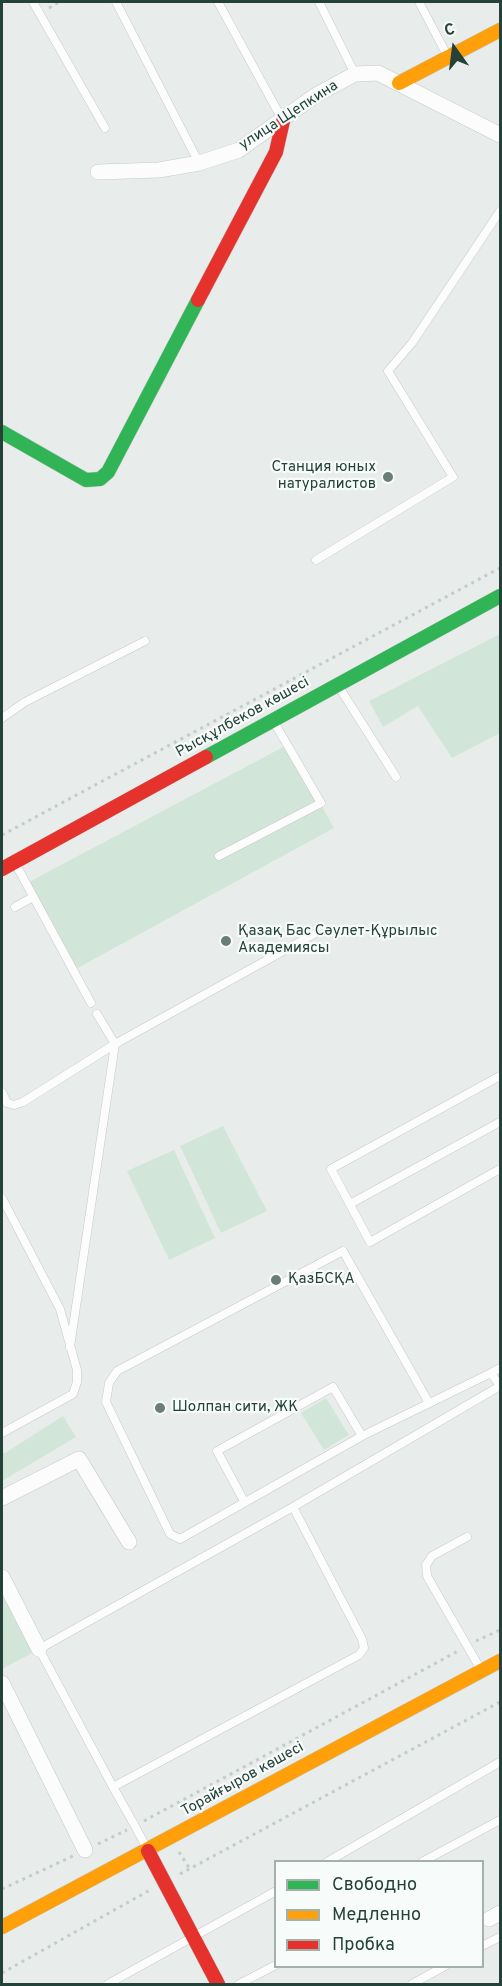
<!DOCTYPE html>
<meta charset="utf-8">
<style>
body{margin:0}
#map{position:relative;width:502px;height:1986px;overflow:hidden;background:#e8edeb;font-family:Overpass,sans-serif}
canvas{display:block}
.frame{position:absolute;inset:0;border:3px solid #24423a;pointer-events:none}
.legend{position:absolute;left:274px;top:1860px;width:210px;height:108px;box-sizing:border-box;background:#f7fbf9;border:2px solid #a3b1ad;margin:0;padding:8px 10px;list-style:none;font-size:18px;color:#24423a}
.legend li{display:flex;align-items:center;gap:12px;height:30px}
.legend b{width:30px;border:2px solid #a3b1ad}
.north{position:absolute;left:424px;top:18px;width:60px;height:60px;-webkit-text-stroke:4px #f7fbf9;paint-order:stroke;rotate:346deg;font-size:16px;font-weight:700;line-height:24px;text-align:center;color:#24423a}
.north::after{content:'';display:block;margin:auto;width:21px;height:27px;background:#24423a;clip-path:polygon(50% 0,100% 100%,50% 72%,0 100%)}
</style>
<div id="map">
<canvas width="502" height="1986"></canvas>
<div class="frame"></div>
<ul class="legend">
<li><b style="height:8px;background:#30b455"></b>Свободно</li>
<li><b style="height:8px;background:#ff9f0a"></b>Медленно</li>
<li><b style="height:8px;background:#e5322d"></b>Пробка</li>
</ul>
<div class="north">С</div>
</div>
<script>
const c = document.querySelector('canvas').getContext('2d');
c.lineJoin = 'round';
function fillPath(path, color) {
  c.fillStyle = color;
  c.fill(path, 'evenodd');
}
function poly(rows) {
  const path = new Path2D();
  for (const r of rows) {
    path.moveTo(r[0], r[1]);
    for (let i = 2; i < r.length; i += 2) path.lineTo(r[i], r[i + 1]);
  }
  return path;
}
function strokePath(path, color, width, dash) {
  c.strokeStyle = color;
  c.lineWidth = width;
  c.lineCap = dash ? 'butt' : 'round';
  c.setLineDash(dash || []);
  c.stroke(path);
}
function label(font, color, halo, rows, align = 'center') {
  c.font = font + ' Overpass,sans-serif';
  c.lineWidth = 4.5;
  c.setLineDash([]);
  c.textBaseline = 'middle';
  c.strokeStyle = halo;
  c.fillStyle = color;
  for (const [text, x, y, turn = 0] of rows) {
    c.save();
    c.translate(x, y);
    c.rotate((+turn || 0) * Math.PI / 180);
    c.textAlign = isNaN(turn) ? turn : align;
    if (halo) c.strokeText(text, 0, 0);
    c.fillText(text, 0, 0);
    c.restore();
  }
}
fillPath(poly([
 [500,634,500,733,452,758,418,706,383,727,369,701],
 [287,745,334,828,74,970,27,883],
 [223,1126,267,1211,221,1233,180,1146],
 [174,1150,215,1238,169,1260,127,1171],
 [326,1398,349,1435,324,1450,301,1413],
 [63,1416,76,1437,2,1481,2,1455],
 [2,1593,32,1653,2,1669]
]), '#d1e6d8');
const lane = poly([
 [33,2,105,128],
 [116,2,199,163],
 [218,2,283,121],
 [319,2,355,74],
 [419,2,448,57],
 [316,560,453,477,388,371,412,343,500,211],
 [339,687,396,777],
 [2,718,25,702,145,641],
 [219,856,321,803,274,722],
 [15,863,91,1003],
 [15,907,33,897],
 [97,1014,115,1044,314,934],
 [500,1076,331,1169,370,1242,500,1169],
 [2,1092,7,1103,14,1105,23,1102,115,1044],
 [2,1198,60,1309,77,1370,77,1382,73,1394,2,1433],
 [350,1204,500,1122],
 [70,1347,115,1044],
 [500,1368,491,1373,500,1386],
 [429,1403,343,1251,117,1371,109,1383,106,1402,170,1534,180,1539,362,1436,491,1373],
 [244,1501,217,1451,333,1387,362,1436],
 [293,1507,500,1386],
 [467,1537,432,1556,426,1565,427,1576,481,1670],
 [113,1787,359,1655,364,1648,362,1639,293,1507,39,1649,113,1787,135,1826,146,1847],
 [327,1862,500,1762],
 [422,1862,500,1820],
 [482,1946,500,1937],
 [108,1984,276,1891],
 [239,1984,276,1965],
 [412,1984,445,1966]
]);
const street = poly([
 [98,172,159,170,199,163,239,150,316,95,355,74,378,73,500,135],
 [2,1498,79,1459,129,1542],
 [2,1577,39,1649],
 [2,1683,85,1850],
 [489,1919,500,1913]
]);
const fast = poly([
 [2,432,86,480,100,479,108,472,198,300],
 [206,757,500,596]
]);
const slow = poly([
 [399,83,500,30],
 [2,1927,500,1661]
]);
const jam = poly([
 [198,300,276,152,283,121],
 [2,869,206,757],
 [148,1851,218,1984]
]);
strokePath(lane, '#c5cac8', 9);
strokePath(street, '#c5cac8', 16);
strokePath(fast, '#c3cbc8', 15);
strokePath(slow, '#c3cbc8', 15);
strokePath(jam, '#c3cbc8', 15);
strokePath(poly([
 [49,8,59,2],
 [2,835,500,568],
 [2,1453,2,1454],
 [476,1641,500,1630],
 [144,1821,460,1650],
 [98,1844,127,1830],
 [179,1852,190,1869],
 [180,1874,500,1702],
 [2,1889,73,1856],
 [2,1973,150,1890]
]), '#c3ccca', 3, [3, 4.5]);
strokePath(lane, '#fcfcfc', 8);
strokePath(street, '#fcfcfc', 15);
strokePath(fast, '#30b455', 14);
strokePath(slow, '#ff9f0a', 14);
strokePath(jam, '#e5322d', 14);
for (const [x, y, r, color] of [
 [388,477,6,"#697e78"],
 [226,941,6,"#697e78"],
 [276,1280,6,"#697e78"],
 [160,1408,6,"#697e78"]
]) {
  const dot = new Path2D();
  dot.arc(x, y, r, 0, 2 * Math.PI);
  c.fillStyle = color;
  c.fill(dot);
  strokePath(dot, '#f7fbf9', 2);
}
label('15px', '#24423a', '#f7fbf9', [
 ["улица Щепкина",289,116,-33],
 ["Рысқұлбеков көшесі",243,718,-29],
 ["Торайғыров көшесі",243,1780,-29]
]);
label('15px', '#24423a', '#f7fbf9', [
 ["Станция юных",376,468,"right"],
 ["натуралистов",376,485,"right"],
 ["Қазақ Бас Сәулет-Құрылыс",238,932],
 ["Академиясы",238,949],
 ["ҚазБСҚА",288,1280],
 ["Шолпан сити, ЖК",172,1408]
], 'left');
</script>
